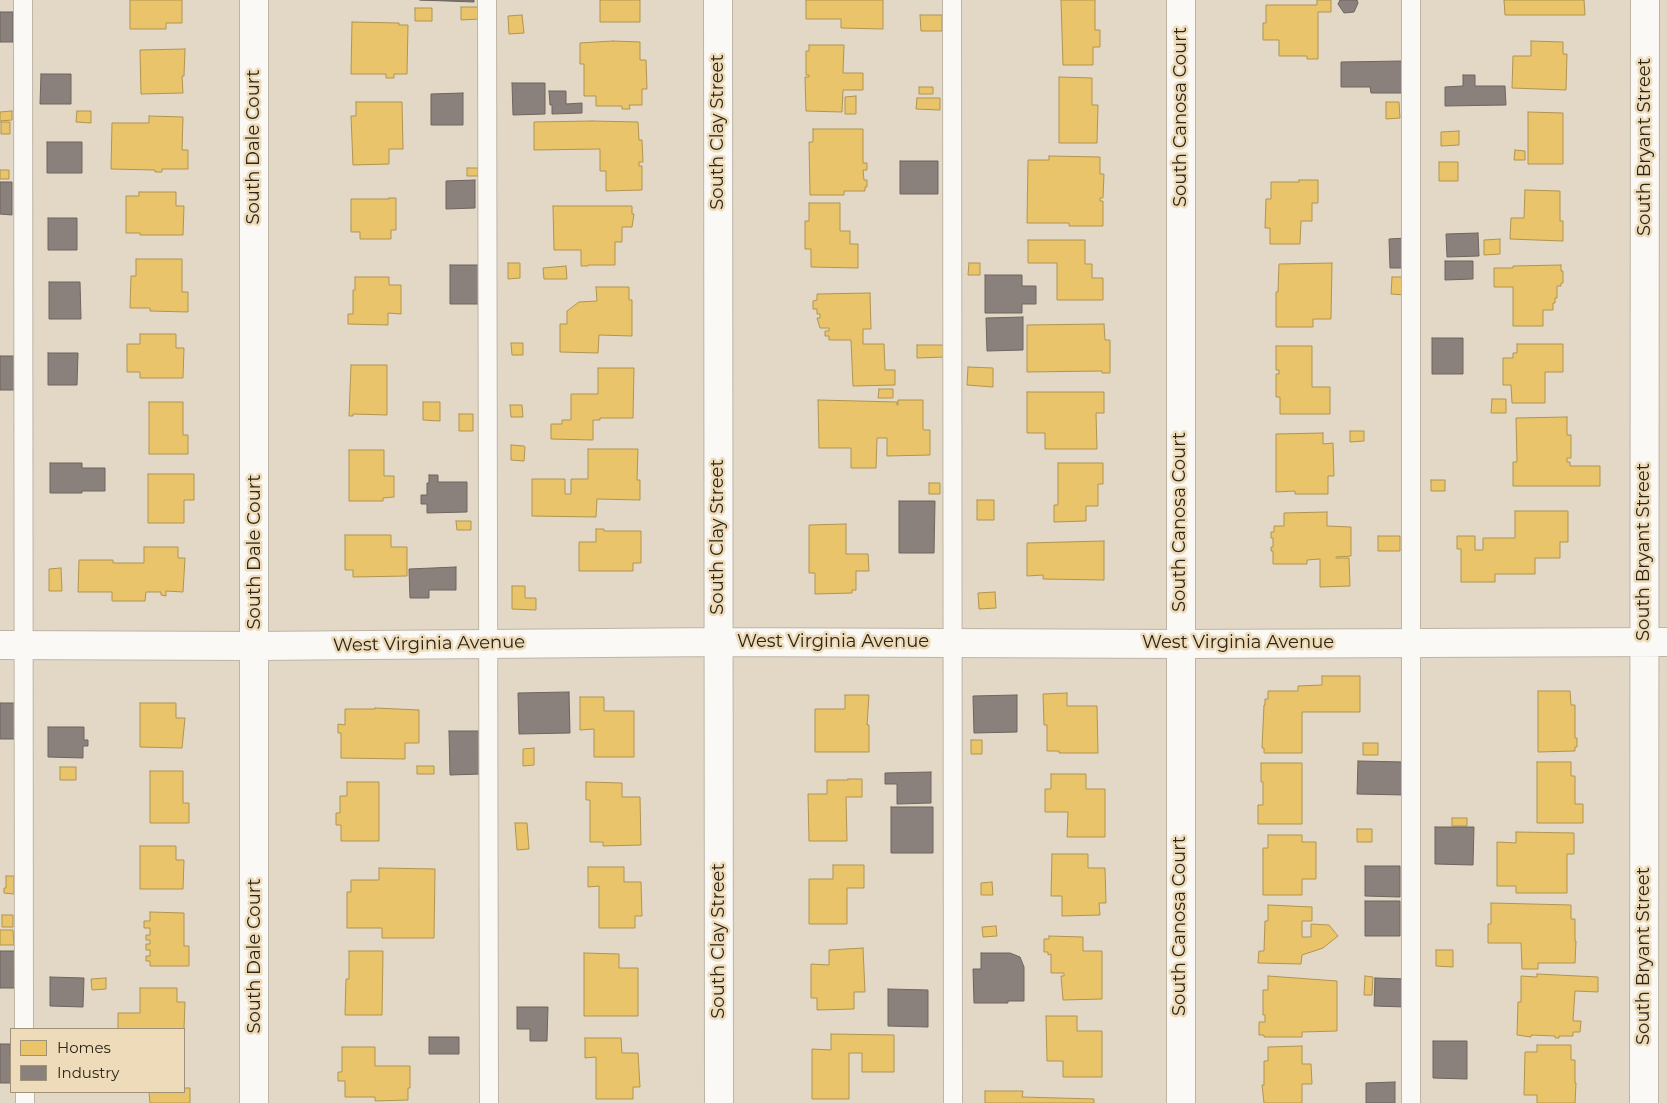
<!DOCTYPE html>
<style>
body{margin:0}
#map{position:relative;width:1667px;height:1103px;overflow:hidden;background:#e2d8c5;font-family:Montserrat,sans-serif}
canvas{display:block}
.legend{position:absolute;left:10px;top:1028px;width:175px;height:65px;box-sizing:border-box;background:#eedbb9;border:1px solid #a09279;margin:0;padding:6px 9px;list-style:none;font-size:15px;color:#2c2518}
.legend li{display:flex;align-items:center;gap:10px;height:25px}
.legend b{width:25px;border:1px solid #a09279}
</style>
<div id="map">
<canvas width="1667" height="1103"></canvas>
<ul class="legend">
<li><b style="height:14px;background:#e9c46a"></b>Homes</li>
<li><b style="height:14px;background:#8a817c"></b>Industry</li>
</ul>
</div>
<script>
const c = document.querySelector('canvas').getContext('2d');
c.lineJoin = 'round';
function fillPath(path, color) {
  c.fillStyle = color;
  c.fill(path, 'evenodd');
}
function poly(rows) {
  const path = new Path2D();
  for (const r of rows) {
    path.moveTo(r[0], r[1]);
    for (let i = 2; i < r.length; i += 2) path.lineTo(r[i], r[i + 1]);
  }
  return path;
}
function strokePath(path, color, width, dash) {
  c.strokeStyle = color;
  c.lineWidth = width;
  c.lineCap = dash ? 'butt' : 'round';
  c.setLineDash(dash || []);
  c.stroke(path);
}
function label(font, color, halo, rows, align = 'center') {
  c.font = font + ' Montserrat,sans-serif';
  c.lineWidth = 5;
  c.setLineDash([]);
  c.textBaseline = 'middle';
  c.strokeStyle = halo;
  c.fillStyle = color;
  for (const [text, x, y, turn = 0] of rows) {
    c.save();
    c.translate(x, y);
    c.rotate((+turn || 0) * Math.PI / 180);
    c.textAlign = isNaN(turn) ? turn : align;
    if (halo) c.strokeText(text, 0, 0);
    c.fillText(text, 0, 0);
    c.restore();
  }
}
const homes = poly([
 [130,0,182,0,182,23,166,23,166,29,130,29,130,0],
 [600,0,640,0,640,22,600,22,600,0],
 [806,0,883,0,883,29,841,28,841,19,806,19,806,0],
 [1061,0,1095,0,1095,30,1100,30,1100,47,1093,47,1093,65,1063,65,1061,0],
 [1317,0,1331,0,1331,12,1318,12,1318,59,1307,59,1307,56,1279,56,1279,40,1263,40,1263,23,1266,23,1266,5,1317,5,1317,0],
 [1504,0,1584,0,1585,15,1505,15,1504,0],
 [461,7,479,7,479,19,461,20,461,7],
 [415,8,432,8,432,21,415,21,415,8],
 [522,15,524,33,509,34,508,16,522,15],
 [920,15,942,15,942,31,921,31,920,15],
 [352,22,399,23,399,25,408,25,407,74,394,74,394,78,386,78,386,74,351,74,352,22],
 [613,41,640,42,640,60,646,60,647,89,642,89,642,105,629,105,630,109,622,109,622,106,596,106,596,96,584,96,584,64,580,64,580,43,613,41],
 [1531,41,1563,42,1563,54,1567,54,1566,90,1512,88,1513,56,1531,56,1531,41],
 [809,45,844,45,843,73,863,73,863,90,843,90,842,112,806,111,805,77,809,77,809,75,806,75,806,51,809,51,809,45],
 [185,49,184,76,182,76,183,93,141,94,140,50,185,49],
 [1059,77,1092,78,1092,105,1098,105,1097,143,1059,143,1059,77],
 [919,87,933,87,933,94,919,94,919,87],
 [856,96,856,114,845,114,845,97,856,96],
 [917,98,940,98,940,110,916,109,917,98],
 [356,102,402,102,403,149,389,149,389,164,353,165,351,116,356,116,356,102],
 [1386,102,1399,102,1400,118,1386,119,1386,102],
 [12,111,12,120,0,121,0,112,12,111],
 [77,111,91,111,91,123,76,122,77,111],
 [1528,112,1563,113,1563,164,1528,164,1528,112],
 [149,116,183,117,182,150,188,150,188,169,162,169,162,172,155,172,155,170,111,169,112,123,149,123,149,116],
 [592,121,638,122,639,140,642,140,643,162,639,162,639,166,642,166,642,190,606,191,606,171,600,171,600,149,534,150,534,122,592,121],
 [1,122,10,122,10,134,1,134,1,122],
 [813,129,863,129,863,163,867,163,867,170,863,170,864,180,867,180,867,187,865,187,865,191,844,191,844,195,810,195,809,142,813,142,813,129],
 [1459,131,1459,145,1441,146,1441,132,1459,131],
 [1515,150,1525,151,1525,160,1514,160,1515,150],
 [1049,156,1100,157,1100,174,1104,174,1103,198,1100,198,1100,201,1103,201,1103,226,1069,226,1069,223,1027,223,1028,160,1049,160,1049,156],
 [1439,162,1458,162,1458,181,1439,181,1439,162],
 [467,168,478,168,478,176,467,176,467,168],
 [0,170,9,170,9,179,0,179,0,170],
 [1299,180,1318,180,1318,203,1312,203,1312,221,1301,221,1300,244,1270,244,1270,228,1265,228,1266,199,1271,199,1271,182,1299,182,1299,180],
 [1525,190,1560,191,1560,221,1563,221,1563,241,1510,239,1511,218,1524,218,1525,190],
 [139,192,176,192,176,206,184,206,183,235,140,235,140,233,126,233,126,196,139,196,139,192],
 [389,198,396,198,396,230,391,230,391,239,360,239,360,232,351,232,351,199,389,199,389,198],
 [809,203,840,203,840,231,850,231,850,244,858,244,858,268,811,267,811,249,805,249,805,221,809,221,809,203],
 [553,206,632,206,632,214,634,214,632,227,622,227,622,242,615,242,615,265,588,265,588,266,581,266,581,250,554,250,553,206],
 [1500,239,1500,254,1484,255,1484,240,1500,239],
 [1028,240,1085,240,1085,264,1092,264,1092,278,1103,278,1103,300,1057,300,1057,263,1028,263,1028,240],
 [136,259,182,259,182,292,188,292,188,312,150,311,150,308,130,308,131,276,136,276,136,259],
 [508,263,520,263,520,278,508,279,508,263],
 [969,263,980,263,980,275,968,275,969,263],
 [1332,263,1331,319,1313,319,1313,327,1276,327,1276,292,1278,292,1279,264,1332,263],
 [1561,265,1561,271,1563,271,1563,283,1561,283,1561,286,1557,286,1557,298,1555,298,1555,303,1553,303,1553,310,1543,310,1543,326,1513,326,1513,287,1494,287,1494,268,1513,268,1513,266,1561,265],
 [566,266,567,279,544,279,543,268,566,266],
 [355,277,389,277,389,285,401,285,401,314,388,313,388,325,348,324,348,314,353,314,353,290,355,290,355,277],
 [1392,277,1406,277,1405,295,1391,294,1392,277],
 [596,287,629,287,629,300,632,300,632,336,599,335,598,353,560,352,560,324,567,324,567,311,579,302,597,301,596,287],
 [870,293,871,329,863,329,863,344,884,344,885,370,895,370,895,385,853,386,851,340,829,340,829,336,825,336,825,331,829,331,829,328,820,328,817,318,820,318,820,314,817,314,817,309,813,309,813,301,817,300,817,294,870,293],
 [1104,324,1105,340,1110,340,1110,373,1102,373,1102,371,1027,372,1027,325,1104,324],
 [140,334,176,334,176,348,184,348,183,378,140,378,140,372,127,372,127,344,140,344,140,334],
 [511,343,523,343,523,355,512,355,511,343],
 [1517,344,1563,344,1563,372,1545,372,1545,403,1512,403,1511,385,1503,385,1503,358,1513,358,1513,353,1517,353,1517,344],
 [917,345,945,345,945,357,917,358,917,345],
 [1276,346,1312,346,1312,387,1330,387,1330,414,1280,414,1280,397,1276,397,1276,374,1279,374,1279,370,1276,370,1276,346],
 [351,365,387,365,387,415,353,414,353,416,349,416,351,365],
 [968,367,993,368,993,387,967,385,968,367],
 [598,368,634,368,633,418,600,418,600,420,593,420,593,440,551,439,551,424,562,424,562,420,571,420,571,394,598,394,598,368],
 [879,389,893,389,893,398,878,398,879,389],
 [1027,392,1104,392,1104,413,1096,413,1097,449,1045,449,1045,433,1027,433,1027,392],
 [1492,399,1506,399,1506,413,1491,413,1492,399],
 [818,400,897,402,897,405,898,405,898,400,923,400,923,429,924,430,930,430,930,455,887,456,887,438,877,438,876,468,851,468,851,448,819,448,818,400],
 [149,402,183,402,183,435,188,435,188,454,149,454,149,402],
 [423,402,440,402,440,421,423,420,423,402],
 [510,405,522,405,523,417,511,417,510,405],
 [459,414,473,414,473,431,459,431,459,414],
 [1567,417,1567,435,1571,435,1571,458,1567,458,1567,462,1570,462,1570,466,1600,466,1600,486,1513,486,1513,462,1517,462,1516,418,1567,417],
 [1350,431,1364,431,1364,441,1350,442,1350,431],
 [1323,433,1323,444,1333,443,1334,476,1328,476,1328,494,1295,494,1295,491,1276,492,1276,434,1323,433],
 [511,445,524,446,525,447,524,461,511,460,511,445],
 [588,449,638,449,637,480,640,480,640,500,597,499,596,517,532,516,532,479,565,479,565,494,571,494,571,479,588,479,588,449],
 [349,450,384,450,384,476,394,476,394,497,383,498,383,501,349,501,349,450],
 [1058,463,1103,463,1103,484,1098,484,1098,506,1086,506,1086,521,1054,522,1054,505,1058,505,1058,463],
 [148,474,194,474,194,500,184,500,184,523,148,523,148,474],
 [1431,480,1445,480,1445,491,1431,491,1431,480],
 [929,483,940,483,940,494,929,494,929,483],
 [977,500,994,500,994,520,977,520,977,500],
 [1515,511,1568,511,1568,542,1560,542,1560,558,1535,558,1535,574,1495,574,1495,582,1461,582,1461,549,1457,549,1457,536,1475,536,1475,550,1483,550,1483,538,1515,538,1515,511],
 [1327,512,1327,526,1351,527,1351,556,1336,557,1336,558,1349,558,1350,586,1320,587,1320,559,1307,560,1307,564,1273,564,1273,551,1271,551,1271,547,1273,547,1273,538,1271,538,1271,532,1274,532,1274,526,1284,526,1284,513,1327,512],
 [456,521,471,521,471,530,457,530,456,521],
 [846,524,846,554,868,554,869,571,856,571,856,590,852,590,852,593,815,594,815,573,809,573,809,525,846,524],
 [596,529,604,529,604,531,641,531,641,563,633,563,633,571,579,571,579,542,596,542,596,529],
 [345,535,391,535,391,547,407,547,407,576,353,577,353,570,345,570,345,535],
 [1378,536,1400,536,1400,551,1378,551,1378,536],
 [1104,541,1104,580,1043,579,1043,575,1027,576,1027,543,1104,541],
 [144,547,178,547,178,558,185,558,183,592,166,591,166,596,161,595,161,592,146,592,145,601,112,601,112,592,78,592,79,560,113,560,113,563,144,563,144,547],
 [61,568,62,591,49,591,49,569,61,568],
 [512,586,525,586,525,598,536,598,536,610,512,609,512,586],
 [995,592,996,608,979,609,978,593,995,592],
 [1322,676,1360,676,1360,712,1302,712,1302,753,1264,753,1264,748,1262,748,1264,705,1265,705,1265,699,1268,699,1268,691,1298,691,1298,686,1322,685,1322,676],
 [1538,691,1570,691,1571,705,1575,705,1575,738,1577,738,1577,747,1575,747,1575,751,1538,752,1538,691],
 [1067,693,1067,706,1097,706,1098,753,1059,753,1059,751,1047,751,1047,725,1044,725,1043,694,1067,693],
 [845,695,869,695,867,725,869,725,869,752,815,752,815,709,845,709,845,695],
 [580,697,604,697,604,711,634,711,634,757,594,757,594,729,580,730,580,697],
 [140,703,176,703,176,718,185,718,182,748,140,747,140,703],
 [375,708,419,710,419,743,405,743,405,759,341,758,341,733,338,733,338,724,345,725,345,709,375,709,375,708],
 [971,740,982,740,982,754,971,754,971,740],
 [1363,743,1378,743,1378,755,1363,755,1363,743],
 [534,748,534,765,523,766,523,749,534,748],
 [1537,762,1571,762,1571,776,1575,776,1575,804,1583,804,1583,823,1537,823,1537,762],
 [1261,763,1302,763,1302,824,1258,824,1258,805,1263,805,1263,782,1261,782,1261,763],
 [417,766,434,766,434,774,417,774,417,766],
 [60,767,76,767,76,780,60,780,60,767],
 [150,771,183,771,183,803,189,803,189,823,150,823,150,771],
 [1051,774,1086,774,1086,789,1105,789,1105,837,1067,837,1068,812,1045,812,1045,789,1051,789,1051,774],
 [848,779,862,779,862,797,846,797,847,841,809,841,808,794,827,794,827,780,848,780,848,779],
 [347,782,379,782,379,841,341,841,341,825,336,825,336,813,340,813,340,796,347,796,347,782],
 [586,782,622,783,622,797,640,797,641,845,603,846,603,842,590,842,590,800,586,800,586,782],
 [1452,818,1467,818,1467,826,1452,826,1452,818],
 [515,823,527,823,529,849,517,850,515,823],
 [1357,829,1372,829,1372,842,1357,842,1357,829],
 [1516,832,1574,833,1574,854,1567,854,1567,893,1516,893,1516,886,1497,886,1497,842,1516,843,1516,832],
 [1268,835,1302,835,1302,842,1316,842,1316,879,1302,879,1302,895,1263,895,1263,848,1268,848,1268,835],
 [140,846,176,846,176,860,184,860,183,889,140,889,140,846],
 [1052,854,1088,854,1088,868,1105,868,1106,903,1099,903,1100,915,1062,916,1062,896,1051,896,1052,854],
 [833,865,864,865,864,888,847,888,847,924,809,924,809,879,833,879,833,865],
 [588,867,624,867,624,882,641,882,642,916,635,916,635,928,599,928,599,886,588,887,588,867],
 [379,868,435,869,434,938,382,938,382,928,347,928,347,892,351,892,351,880,379,880,379,868],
 [6,876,14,876,14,894,4,893,4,888,6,888,6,876],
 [992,882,993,895,981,895,981,883,992,882],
 [1491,903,1571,905,1571,919,1575,919,1575,941,1576,941,1575,963,1538,963,1538,969,1522,969,1521,943,1488,943,1488,924,1491,924,1491,903],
 [1268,905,1312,907,1312,921,1302,921,1302,937,1311,937,1311,924,1329,925,1338,936,1323,948,1302,955,1301,964,1258,963,1259,951,1264,951,1265,921,1268,921,1268,905],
 [150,912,184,913,184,946,189,946,189,966,150,966,150,961,146,961,146,956,150,956,150,950,146,950,146,944,150,944,150,940,146,940,146,935,150,935,150,928,144,928,144,921,150,921,150,912],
 [2,915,13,915,13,927,2,927,2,915],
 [996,926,997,936,983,937,982,927,996,926],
 [0,930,13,930,14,945,0,945,0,930],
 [1049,936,1083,937,1083,951,1102,951,1102,999,1063,1000,1061,976,1064,976,1064,973,1051,973,1051,954,1048,955,1048,952,1044,952,1044,939,1049,939,1049,936],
 [863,948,865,992,854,992,854,1009,817,1010,817,998,811,998,811,964,829,965,829,950,863,948],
 [1436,950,1453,950,1453,967,1436,966,1436,950],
 [349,951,383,951,382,1015,345,1015,346,979,349,979,349,951],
 [584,953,619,954,619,968,638,968,638,1016,584,1016,584,953],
 [1537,974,1598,977,1598,992,1575,991,1573,1021,1581,1021,1580,1032,1573,1032,1573,1036,1559,1036,1559,1038,1555,1038,1555,1036,1531,1035,1531,1037,1517,1035,1518,1002,1521,1002,1521,976,1537,977,1537,974],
 [1268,976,1337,981,1337,1031,1302,1032,1302,1037,1264,1037,1264,1035,1259,1035,1259,1022,1265,1022,1265,1015,1263,1015,1263,990,1268,990,1268,976],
 [1365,976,1373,977,1372,995,1364,995,1365,976],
 [106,978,106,989,92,990,91,979,106,978],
 [140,988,177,988,177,1002,185,1002,184,1029,118,1029,118,1013,140,1013,140,988],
 [1046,1016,1077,1016,1077,1031,1102,1031,1102,1077,1063,1077,1063,1061,1047,1061,1046,1016],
 [831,1034,894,1035,894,1072,862,1072,862,1053,849,1053,849,1099,812,1099,812,1049,831,1050,831,1034],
 [585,1038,621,1038,622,1053,638,1053,640,1087,633,1087,633,1099,596,1099,596,1057,585,1058,585,1038],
 [1537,1045,1571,1045,1571,1060,1575,1060,1575,1083,1576,1083,1575,1103,1537,1103,1537,1095,1524,1095,1525,1052,1537,1052,1537,1045],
 [1302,1046,1302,1064,1311,1064,1312,1084,1302,1084,1302,1103,1264,1103,1262,1085,1264,1085,1264,1061,1268,1061,1268,1047,1302,1046],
 [342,1047,375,1047,375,1066,410,1066,410,1088,408,1088,408,1100,375,1101,375,1097,345,1097,345,1081,338,1081,338,1072,342,1072,342,1047],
 [184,1062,184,1088,190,1088,190,1103,150,1103,149,1092,184,1092,184,1062],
 [985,1091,1023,1091,1022,1097,1094,1099,1094,1103,985,1103,985,1091]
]);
fillPath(homes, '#e9c46a');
strokePath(homes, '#b09451', 1);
const industry = poly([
 [420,0,474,0,474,2,420,0],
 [1340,0,1357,0,1358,3,1354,12,1344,13,1338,4,1340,0],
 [0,12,13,12,13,42,0,42,0,12],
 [1403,61,1404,93,1371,93,1370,87,1341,87,1341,62,1403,61],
 [41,74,71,74,71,104,40,104,41,74],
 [1463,75,1475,75,1475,86,1505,86,1506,105,1445,106,1445,87,1463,86,1463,75],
 [512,83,545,83,545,114,513,115,512,83],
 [549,91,566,91,566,104,582,103,582,113,552,114,552,105,550,105,549,91],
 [463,93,463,125,431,125,431,94,463,93],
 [47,142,82,142,82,173,47,173,47,142],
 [900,161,938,161,938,194,900,194,900,161],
 [475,180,475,208,446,209,446,181,475,180],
 [0,182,12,182,12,215,0,214,0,182],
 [48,218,77,218,77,250,48,250,48,218],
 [1478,233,1479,256,1447,257,1446,234,1478,233],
 [1406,238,1407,268,1390,268,1389,239,1406,238],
 [1445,261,1473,261,1473,279,1445,280,1445,261],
 [450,265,481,265,481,304,450,304,450,265],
 [985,275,1022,275,1022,286,1036,286,1036,304,1022,304,1022,313,985,313,985,275],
 [49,282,80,282,81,319,49,319,49,282],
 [1023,317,1023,350,987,351,986,318,1023,317],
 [1432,338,1463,338,1463,374,1432,374,1432,338],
 [48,353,78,353,77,385,48,385,48,353],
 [0,356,14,356,14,390,0,390,0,356],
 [50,463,82,463,82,468,105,468,105,491,82,491,82,493,50,493,50,463],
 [429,475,438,475,438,482,467,482,467,512,427,513,427,504,421,504,421,495,427,495,427,483,429,483,429,475],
 [899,501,935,501,934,553,899,553,899,501],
 [456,567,456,590,429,590,429,598,410,598,409,569,456,567],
 [569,692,570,733,519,734,518,693,569,692],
 [1017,695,1017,732,974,733,973,696,1017,695],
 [0,703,17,703,16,739,0,739,0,703],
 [48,727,84,727,84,740,88,740,88,746,83,746,83,758,48,757,48,727],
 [449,731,481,731,481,774,450,775,449,731],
 [1358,761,1404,762,1403,795,1357,794,1358,761],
 [931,772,931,803,897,804,897,784,885,784,885,773,931,772],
 [891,807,933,807,933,853,891,853,891,807],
 [1435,827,1474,827,1473,865,1435,864,1435,827],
 [1365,866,1400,866,1400,897,1365,896,1365,866],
 [1365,901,1400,901,1400,936,1365,936,1365,901],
 [0,951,18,951,18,988,0,988,0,951],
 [981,953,1010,953,1020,957,1024,967,1024,1001,1008,1001,1008,1003,974,1003,973,969,981,969,981,953],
 [50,977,84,978,83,1007,50,1006,50,977],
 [1375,978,1406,979,1405,1007,1374,1006,1375,978],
 [888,989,928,990,928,1027,888,1026,888,989],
 [517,1007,548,1007,547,1041,530,1041,530,1029,517,1029,517,1007],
 [429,1037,459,1037,459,1054,429,1054,429,1037],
 [1433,1041,1467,1041,1467,1079,1433,1078,1433,1041],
 [0,1044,10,1044,11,1083,0,1083,0,1044],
 [1395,1082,1395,1103,1366,1103,1366,1083,1395,1082]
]);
fillPath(industry, '#8a817c');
strokePath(industry, '#6e655e', 1);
const lane = poly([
 [23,0,24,1029],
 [487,0,489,1103],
 [952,0,953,1103],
 [25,1092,25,1103],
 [1411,1103,1411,0]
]);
const street = poly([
 [254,0,254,1103],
 [718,0,719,1103],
 [0,645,255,646,718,642,1180,644,1667,642],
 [1181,1103,1181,0],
 [1644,1103,1645,0]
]);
strokePath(lane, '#bcb5a6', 20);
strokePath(street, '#bcb5a6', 30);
strokePath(lane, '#fbf9f6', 18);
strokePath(street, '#fbf9f6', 28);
label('18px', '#2c2518', '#eedbb9', [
 ["South Canosa Court",1181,117,-90],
 ["South Clay Street",718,132,-90],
 ["South Dale Court",254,147,-90],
 ["South Bryant Street",1645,147,-90],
 ["South Canosa Court",1180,522,-90],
 ["South Clay Street",718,537,-90],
 ["South Dale Court",255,552,-90],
 ["South Bryant Street",1644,552,-90],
 ["West Virginia Avenue",833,642],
 ["West Virginia Avenue",1238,643],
 ["West Virginia Avenue",429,644,-1],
 ["South Canosa Court",1180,926,-90],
 ["South Clay Street",719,941,-90],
 ["South Dale Court",255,956,-90],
 ["South Bryant Street",1644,956,-90]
]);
</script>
